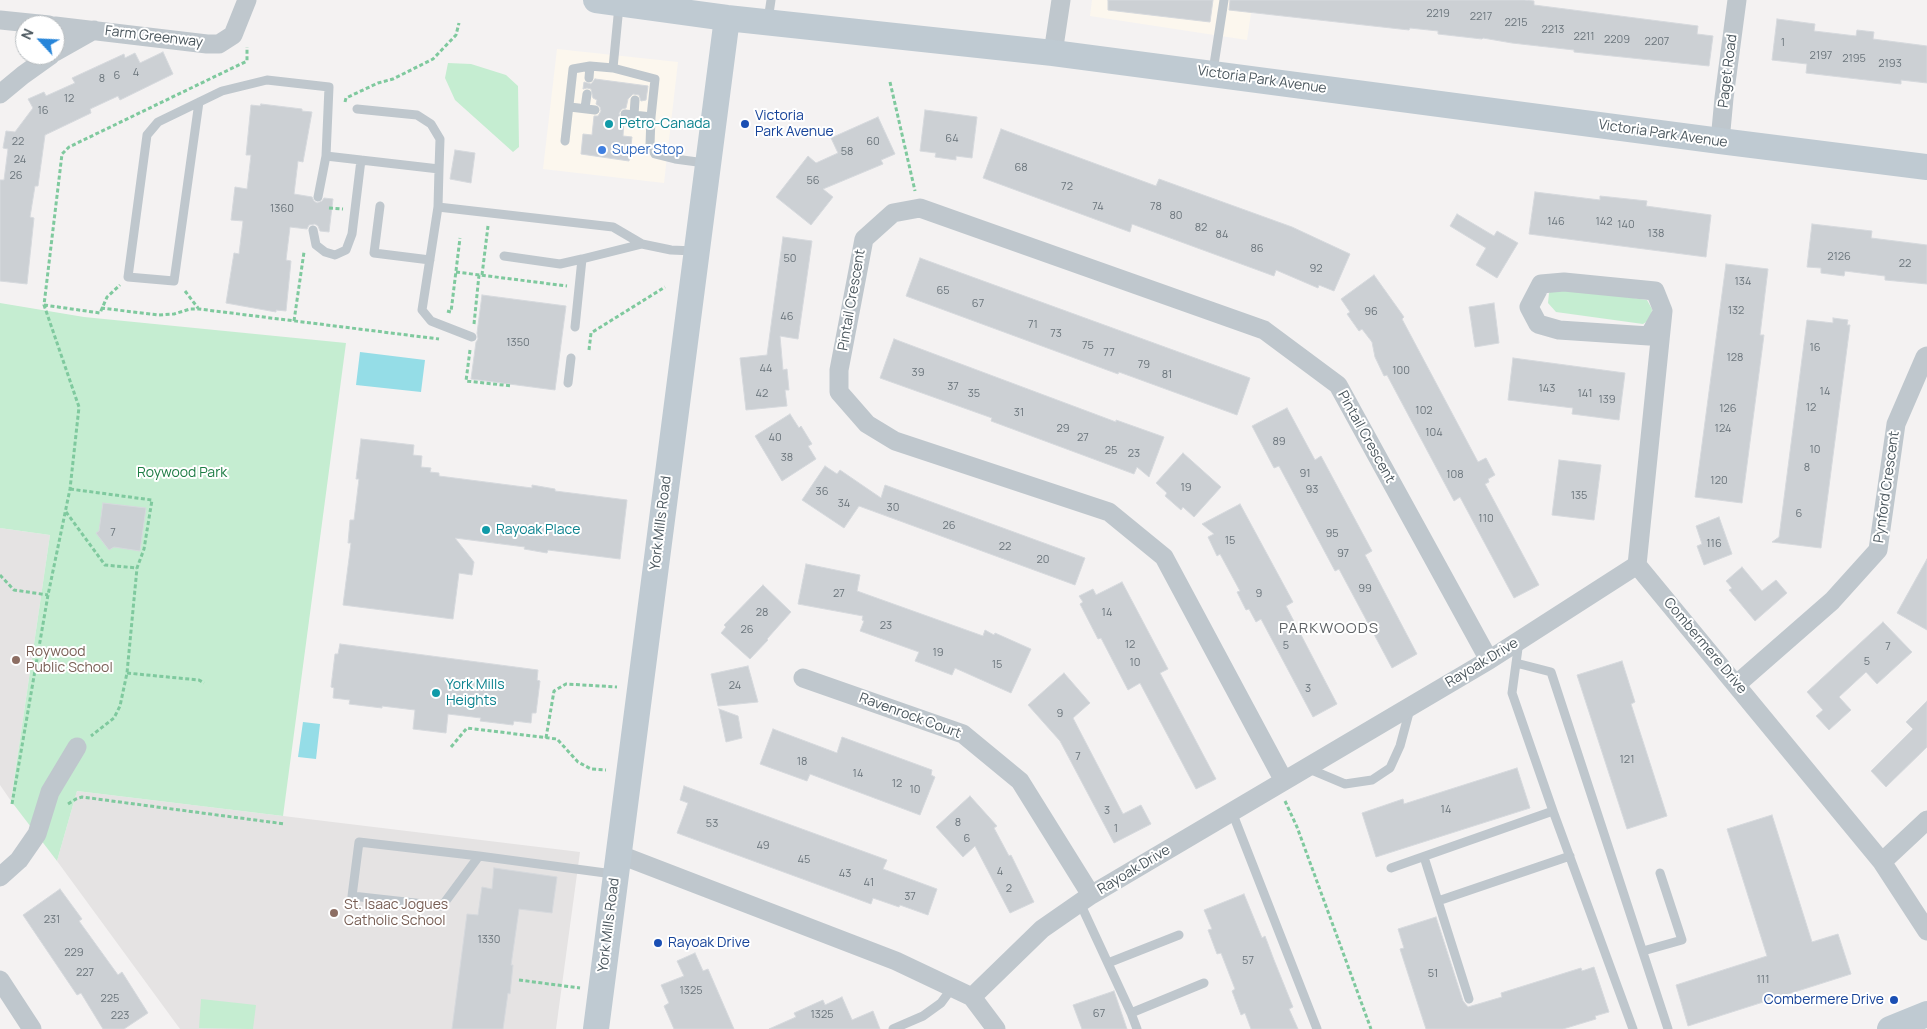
<!DOCTYPE html>
<style>
body{margin:0}
#map{position:relative;width:1927px;height:1029px;overflow:hidden;background:#f4f2f2;font-family:Manrope,sans-serif}
canvas{display:block}
.north{position:absolute;left:15px;top:15px;width:50px;height:50px;box-sizing:border-box;background:#fff;border:1px solid #b7bcbf;border-radius:50%;rotate:295deg;font-size:14px;font-weight:700;line-height:20px;text-align:center;color:#4b575e}
.north::after{content:'';display:block;margin:auto;width:18px;height:22px;background:#2785d9;clip-path:polygon(50% 0,100% 100%,50% 72%,0 100%)}
</style>
<div id="map">
<canvas width="1927" height="1029"></canvas>
<div class="north">N</div>
</div>
<script>
const c = document.querySelector('canvas').getContext('2d');
c.lineJoin = 'round';
function fillPath(path, color) {
  c.fillStyle = color;
  c.fill(path, 'evenodd');
}
function poly(rows) {
  const path = new Path2D();
  for (const r of rows) {
    path.moveTo(r[0], r[1]);
    for (let i = 2; i < r.length; i += 2) path.lineTo(r[i], r[i + 1]);
  }
  return path;
}
function strokePath(path, color, width, dash) {
  c.strokeStyle = color;
  c.lineWidth = width;
  c.lineCap = dash ? 'butt' : 'round';
  c.setLineDash(dash || []);
  c.stroke(path);
}
function label(font, color, halo, rows, align = 'center') {
  c.font = font + ' Manrope,sans-serif';
  c.lineWidth = 4;
  c.setLineDash([]);
  c.textBaseline = 'middle';
  c.strokeStyle = halo;
  c.fillStyle = color;
  for (const [text, x, y, turn = 0] of rows) {
    c.save();
    c.translate(x, y);
    c.rotate((+turn || 0) * Math.PI / 180);
    c.textAlign = isNaN(turn) ? turn : align;
    if (halo) c.strokeText(text, 0, 0);
    c.fillText(text, 0, 0);
    c.restore();
  }
}
fillPath(poly([
 [1092,0,1253,0,1247,40,1090,16],
 [557,49,678,62,664,183,543,169]
]), '#fcf7ee');
fillPath(poly([
 [0,528,50,535,11,801,0,785],
 [77,791,580,852,556,1029,180,1029,57,861]
]), '#e5e3e3');
fillPath(poly([
 [448,63,471,64,506,75,518,86,519,147,513,152,455,100,445,78],
 [1557,287,1647,300,1652,309,1651,319,1643,324,1556,312,1548,303,1549,293],
 [0,303,84,317,346,343,283,816,77,791,57,861,11,801,50,535,0,528],
 [201,999,256,1005,253,1029,199,1028]
]), '#c5edd1');
fillPath(poly([
 [360,352,425,360,421,392,356,385],
 [303,722,320,724,316,759,298,757]
]), '#95dde7');
const building = poly([
 [1108,0,1213,0,1210,22,1108,10,1108,0],
 [1230,0,1524,0,1534,1,1534,5,1698,26,1697,34,1713,36,1709,66,1574,52,1574,50,1512,43,1483,38,1482,39,1438,34,1438,31,1410,28,1409,30,1229,10,1230,0],
 [1777,19,1815,24,1814,31,1856,36,1857,30,1874,32,1873,39,1927,46,1927,83,1901,80,1901,84,1806,73,1807,64,1772,60,1777,19],
 [163,52,173,74,120,100,118,96,90,109,91,113,45,135,38,186,35,186,30,217,34,218,27,284,0,281,0,180,4,180,8,149,3,148,6,131,15,132,33,108,28,99,44,92,46,96,75,83,72,78,124,54,125,58,135,53,140,63,163,52],
 [595,79,648,86,646,100,641,101,639,95,633,94,628,99,626,108,622,109,619,113,620,117,624,120,623,136,632,137,629,161,581,154,583,134,592,135,594,116,598,116,601,111,600,107,596,104,597,100,593,98,591,89,587,88,583,89,584,82,591,84,595,79],
 [261,104,302,109,302,111,312,112,303,162,298,161,294,194,312,197,314,201,317,203,322,201,324,198,333,199,329,232,320,231,318,226,315,224,309,225,307,229,290,227,286,260,291,261,286,311,276,310,276,312,226,303,234,253,239,254,243,221,231,220,235,187,247,189,251,155,246,155,251,105,260,106,261,104],
 [925,110,977,117,972,158,956,156,956,160,935,157,936,153,920,151,925,110],
 [878,117,895,154,881,160,883,164,823,189,833,197,811,225,776,197,808,156,816,163,838,153,831,138,878,117],
 [1001,129,1156,186,1159,179,1292,227,1350,254,1334,291,1319,285,1318,288,1276,270,1274,276,1132,224,1130,232,983,178,1001,129],
 [455,150,475,153,471,183,450,179,455,150],
 [1535,192,1600,200,1600,196,1647,201,1646,206,1711,215,1706,257,1529,234,1535,192],
 [1457,214,1494,236,1497,231,1518,243,1497,278,1476,265,1486,248,1450,226,1457,214],
 [1812,224,1872,231,1871,238,1927,245,1927,284,1885,280,1885,276,1845,271,1844,276,1821,273,1821,268,1807,267,1812,224],
 [783,237,812,241,798,339,780,336,783,370,787,369,789,390,785,390,787,406,746,410,740,358,767,355,783,237],
 [920,258,1250,378,1237,415,1119,372,1118,374,906,296,920,258],
 [1726,264,1768,269,1760,335,1764,335,1742,503,1695,497,1726,264],
 [1374,275,1404,317,1402,319,1478,462,1486,458,1495,475,1488,479,1489,482,1485,484,1539,585,1514,598,1460,497,1454,501,1387,375,1384,376,1375,357,1372,342,1362,329,1359,331,1347,314,1350,312,1341,299,1374,275],
 [482,295,566,306,555,390,471,379,476,342,478,339,477,333,482,295],
 [1494,303,1499,343,1475,347,1469,307,1494,303],
 [1833,318,1848,320,1847,325,1850,325,1821,548,1772,542,1779,537,1807,320,1833,323,1833,318],
 [894,339,1116,422,1116,420,1164,437,1149,477,1137,467,1134,474,991,421,992,418,880,378,894,339],
 [1513,358,1625,373,1619,420,1572,414,1573,408,1508,400,1513,358],
 [1287,408,1315,460,1321,456,1372,551,1365,555,1417,654,1392,668,1339,569,1335,571,1279,466,1274,468,1252,426,1287,408],
 [790,414,799,428,801,426,812,444,808,446,816,459,782,481,755,436,790,414],
 [361,439,414,445,413,455,422,456,421,467,431,468,430,472,439,473,439,476,532,488,532,485,555,489,555,491,627,500,620,559,548,550,547,553,524,549,525,547,455,538,474,562,472,575,459,573,453,619,343,605,351,543,348,543,350,520,354,520,359,479,356,479,361,439],
 [1183,453,1221,487,1194,517,1183,507,1181,510,1165,496,1167,493,1156,483,1183,453],
 [1559,460,1601,465,1594,520,1552,515,1559,460],
 [825,466,837,474,840,470,881,498,885,485,1085,558,1075,585,859,506,844,528,802,500,825,466],
 [103,503,146,508,140,551,114,547,109,550,96,533,99,531,103,503],
 [1240,504,1293,602,1286,606,1337,704,1313,717,1261,619,1256,622,1249,609,1246,610,1237,592,1240,591,1220,554,1217,556,1208,537,1214,534,1202,524,1240,504],
 [1719,517,1732,554,1704,565,1697,546,1702,544,1696,526,1719,517],
 [1927,559,1927,630,1897,613,1927,559],
 [806,564,860,575,857,591,983,636,985,630,994,635,995,633,1031,649,1011,693,955,668,952,675,915,661,919,652,860,631,864,621,862,620,863,616,798,604,806,564],
 [1742,567,1762,591,1776,580,1787,593,1755,621,1729,590,1732,588,1726,581,1742,567],
 [1122,582,1168,669,1160,673,1216,779,1196,789,1140,683,1128,690,1101,638,1098,639,1080,604,1083,602,1079,596,1093,589,1096,595,1122,582],
 [763,585,791,612,767,639,768,640,750,659,721,633,726,627,724,625,763,585],
 [1883,622,1912,652,1877,684,1866,672,1839,697,1851,710,1829,730,1816,716,1823,710,1807,692,1883,622],
 [340,644,538,670,537,680,540,681,536,713,532,713,531,723,514,721,513,725,480,721,481,718,448,714,446,733,413,729,415,710,382,706,382,708,349,704,350,700,333,698,334,688,331,687,335,654,338,654,340,644],
 [1622,661,1635,702,1631,704,1667,816,1627,829,1577,675,1622,661],
 [748,666,758,702,718,706,711,674,748,666],
 [1064,673,1090,703,1073,718,1123,814,1141,805,1151,824,1114,843,1060,741,1028,705,1064,673],
 [1927,701,1927,747,1886,787,1871,771,1913,729,1906,722,1927,701],
 [719,709,738,716,742,738,726,742,719,709],
 [773,729,837,753,842,737,932,770,931,775,935,777,920,815,810,774,807,781,760,764,773,729],
 [1517,768,1530,808,1376,857,1362,813,1403,799,1404,804,1517,768],
 [684,786,887,860,883,869,937,889,928,915,900,905,899,907,873,898,871,904,677,833,688,803,680,800,684,786],
 [970,796,997,826,994,828,1009,856,1011,855,1034,902,1010,913,975,846,963,857,936,827,970,796],
 [1772,815,1812,942,1838,934,1851,974,1688,1026,1676,985,1767,956,1727,829,1772,815],
 [494,868,557,877,552,913,519,909,511,965,513,965,510,994,508,993,503,1029,452,1029,467,914,478,915,482,887,492,889,494,868],
 [60,889,82,919,79,921,118,975,122,972,148,1013,124,1029,103,1029,81,993,77,995,23,915,60,889],
 [1244,894,1262,938,1265,936,1274,960,1293,1007,1289,1009,1298,1029,1251,1029,1245,1013,1241,1015,1232,991,1235,989,1221,953,1217,954,1208,930,1212,929,1204,910,1244,894],
 [1436,917,1463,1001,1468,1007,1502,997,1501,993,1581,968,1582,971,1594,967,1609,1012,1595,1016,1596,1019,1563,1029,1426,1029,1400,949,1404,948,1398,929,1436,917],
 [695,953,703,971,708,969,734,1029,674,1029,664,1006,669,1003,661,985,684,976,677,961,695,953],
 [1114,991,1127,1029,1082,1029,1073,1005,1114,991],
 [842,997,852,1020,873,1011,880,1029,769,1029,796,1017,794,1013,823,1000,825,1005,842,997]
]);
fillPath(building, '#ccd0d4');
strokePath(building, '#d6d9dd', 1);
strokePath(poly([
 [890,82,915,191],
 [345,102,346,98,378,83,393,79,433,59,456,35,459,23],
 [329,208,343,209],
 [456,272,567,286],
 [482,275,488,226],
 [185,291,198,308],
 [44,305,100,313,107,297,120,285],
 [101,308,158,315,174,314,190,309,199,309,439,339],
 [447,311,451,312,460,238],
 [294,321,304,252],
 [474,324,479,275],
 [470,350,466,381,512,386],
 [589,350,591,333,665,287],
 [70,489,152,500,144,549,137,568,127,673,120,706,114,718,91,736],
 [66,512,105,565,137,568],
 [0,575,14,590,48,595],
 [127,673,199,680,204,683],
 [546,738,554,691,566,684,617,687],
 [451,747,467,728,557,739,578,762,591,769,606,770],
 [1285,801,1297,827,1371,1029],
 [12,804,48,595,70,489,79,407,44,305,62,154,69,147,247,61,247,47],
 [68,804,76,799,82,797,285,824],
 [519,980,580,988]
]), '#7fc99e', 3, [4, 2.5]);
strokePath(poly([
 [768,20,771,0],
 [613,68,655,79,651,117,625,114],
 [1213,71,1224,0],
 [589,78,590,66],
 [199,102,174,281,128,277,147,135,158,122,222,91,267,80,329,87,326,156,439,169,438,207,613,227,642,244,671,250,694,251],
 [570,107,595,110],
 [585,108,587,94],
 [357,109,417,115,431,124,440,139,439,169],
 [634,115,635,100],
 [651,117,650,145,655,154,675,159,705,163],
 [565,141,573,69,590,66,613,68,619,6],
 [318,197,326,156],
 [380,206,374,253,430,260],
 [438,207,422,310,431,321,472,337],
 [313,230,316,245,325,252,335,255,346,250,352,234,361,160],
 [504,256,560,264,582,259],
 [575,327,582,259,642,244],
 [568,383,571,358],
 [1516,663,1551,672,1668,1029],
 [1307,768,1345,784,1372,780,1390,768,1400,746,1410,709],
 [1553,811,1633,1029],
 [1232,812,1317,1029],
 [479,856,442,906,352,896,359,842,479,856,613,874],
 [1424,857,1469,999],
 [1391,868,1553,811,1512,693,1519,641],
 [1438,901,1570,856],
 [1080,903,1131,1013,1204,983],
 [1643,951,1682,940,1660,873],
 [1108,963,1179,935],
 [1131,1013,1137,1029],
 [893,1029,923,1016,941,1003,952,988]
]), '#bfc7cd', 9);
strokePath(poly([
 [0,20,49,25],
 [55,26,207,44,219,44,233,35,247,0],
 [55,52,94,30],
 [1053,53,1061,0],
 [0,94,23,75,51,55],
 [1720,141,1724,98,1737,0],
 [1663,311,1649,336,1559,330,1538,324,1529,307,1541,284,1564,282,1655,291,1663,311,1637,565,1882,862,1927,931],
 [803,678,963,734,1020,781,1091,895],
 [1737,684,1832,601,1878,550,1896,424,1925,357,1927,356],
 [1284,781,1164,557,1109,512,895,441,867,424,839,392,839,370,864,239,893,213,920,208,1264,330,1338,385,1489,660],
 [618,854,896,961,972,997,996,1029],
 [1882,862,1927,820],
 [0,877,19,860,37,834,50,792,77,747],
 [0,980,32,1029],
 [972,997,1042,929,1091,895,1489,660,1637,565]
]), '#bfc7cd', 19);
strokePath(poly([
 [596,0,727,18,1053,53,1720,141,1927,167],
 [596,1029,727,18],
 [1890,1029,1927,1014]
]), '#bfcad2', 26);
for (const [x, y, r, color] of [
 [609,124,5,"#0f9aa8"],
 [745,124,5,"#1a4fb4"],
 [602,150,5,"#3f7fe0"],
 [486,530,5,"#0f9aa8"],
 [16,660,5,"#8d6e63"],
 [436,693,5,"#0f9aa8"],
 [334,913,5,"#8d6e63"],
 [658,943,5,"#1a4fb4"],
 [1894,1000,5,"#1a4fb4"]
]) {
  const dot = new Path2D();
  dot.arc(x, y, r, 0, 2 * Math.PI);
  c.fillStyle = color;
  c.fill(dot);
  strokePath(dot, '#fff', 2);
}
label('11px', '#6b757c', null, [
 ["2219",1438,14],
 ["2217",1481,17],
 ["2215",1516,23],
 ["2213",1553,30],
 ["2211",1584,37],
 ["2209",1617,40],
 ["2207",1657,42],
 ["1",1783,43],
 ["2197",1821,56],
 ["2195",1854,59],
 ["2193",1890,64],
 ["4",136,73],
 ["6",117,76],
 ["8",102,79],
 ["12",69,99],
 ["16",43,111],
 ["64",952,139],
 ["22",18,142],
 ["60",873,142],
 ["58",847,152],
 ["24",20,160],
 ["68",1021,168],
 ["26",16,176],
 ["56",813,181],
 ["72",1067,187],
 ["74",1098,207],
 ["78",1156,207],
 ["1360",282,209],
 ["80",1176,216],
 ["146",1556,222],
 ["142",1604,222],
 ["140",1626,225],
 ["82",1201,228],
 ["138",1656,234],
 ["84",1222,235],
 ["86",1257,249],
 ["2126",1839,257],
 ["50",790,259],
 ["22",1905,264],
 ["92",1316,269],
 ["134",1743,282],
 ["65",943,291],
 ["67",978,304],
 ["132",1736,311],
 ["96",1371,312],
 ["46",787,317],
 ["71",1033,325],
 ["73",1056,334],
 ["1350",518,343],
 ["75",1088,346],
 ["16",1815,348],
 ["77",1109,353],
 ["128",1735,358],
 ["79",1144,365],
 ["44",766,369],
 ["100",1401,371],
 ["39",918,373],
 ["81",1167,375],
 ["37",953,387],
 ["143",1547,389],
 ["14",1825,392],
 ["42",762,394],
 ["35",974,394],
 ["141",1585,394],
 ["139",1607,400],
 ["12",1811,408],
 ["126",1728,409],
 ["102",1424,411],
 ["31",1019,413],
 ["29",1063,429],
 ["124",1723,429],
 ["104",1434,433],
 ["40",775,438],
 ["27",1083,438],
 ["89",1279,442],
 ["10",1815,450],
 ["25",1111,451],
 ["23",1134,454],
 ["38",787,458],
 ["8",1807,468],
 ["91",1305,474],
 ["108",1455,475],
 ["120",1719,481],
 ["19",1186,488],
 ["93",1312,490],
 ["36",822,492],
 ["135",1579,496],
 ["34",844,504],
 ["30",893,508],
 ["6",1799,514],
 ["110",1486,519],
 ["26",949,526],
 ["7",113,533],
 ["95",1332,534],
 ["15",1230,541],
 ["116",1714,544],
 ["22",1005,547],
 ["97",1343,554],
 ["20",1043,560],
 ["99",1365,589],
 ["27",839,594],
 ["9",1259,594],
 ["28",762,613],
 ["14",1107,613],
 ["23",886,626],
 ["26",747,630],
 ["12",1130,645],
 ["5",1286,646],
 ["7",1888,647],
 ["19",938,653],
 ["5",1867,662],
 ["10",1135,663],
 ["15",997,665],
 ["24",735,686],
 ["3",1308,689],
 ["9",1060,714],
 ["7",1078,757],
 ["121",1627,760],
 ["18",802,762],
 ["14",858,774],
 ["12",897,784],
 ["10",915,790],
 ["14",1446,810],
 ["3",1107,811],
 ["8",958,823],
 ["53",712,824],
 ["1",1116,829],
 ["6",967,839],
 ["49",763,846],
 ["45",804,860],
 ["4",1000,872],
 ["43",845,874],
 ["41",869,883],
 ["2",1009,889],
 ["37",910,897],
 ["231",52,920],
 ["1330",489,940],
 ["229",74,953],
 ["57",1248,961],
 ["227",85,973],
 ["51",1433,974],
 ["111",1763,980],
 ["1325",691,991],
 ["225",110,999],
 ["67",1099,1014],
 ["1325",822,1015],
 ["223",120,1016]
]);
label('14px', '#4b575e', '#fff', [
 ["Farm Greenway",154,37,7],
 ["Paget Road",1728,71,-83],
 ["Victoria Park Avenue",1262,80,8],
 ["Victoria Park Avenue",1663,134,8],
 ["Pintail Crescent",852,300,-80],
 ["Pintail Crescent",1366,437,61],
 ["Pynford Crescent",1887,487,-82],
 ["York Mills Road",661,523,-83],
 ["Combermere Drive",1705,646,50],
 ["Rayoak Drive",1482,663,-31],
 ["Ravenrock Court",910,716,20],
 ["Rayoak Drive",1134,870,-31],
 ["York Mills Road",609,925,-83]
]);
label('14px', '#164399', '#fff', [
 ["Victoria",755,116],
 ["Park Avenue",755,132],
 ["Rayoak Drive",668,943],
 ["Combermere Drive",1884,1000,"right"]
], 'left');
label('14px', '#0d838f', '#fff', [
 ["Petro-Canada",619,124],
 ["Rayoak Place",496,530],
 ["York Mills",446,685],
 ["Heights",446,701]
], 'left');
label('14px', '#366cbe', '#fff', [
 ["Super Stop",612,150]
], 'left');
label('14px', '#1e7d45', '#fff', [
 ["Roywood Park",182,473]
]);
label('14px', '#785e54', '#fff', [
 ["Roywood",26,652],
 ["Public School",26,668],
 ["St. Isaac Jogues",344,905],
 ["Catholic School",344,921]
], 'left');
c.letterSpacing = '1px';
label('15px', '#5f6366', '#fff', [
 ["PARKWOODS",1329,629]
]);
c.letterSpacing = '0px';
</script>
